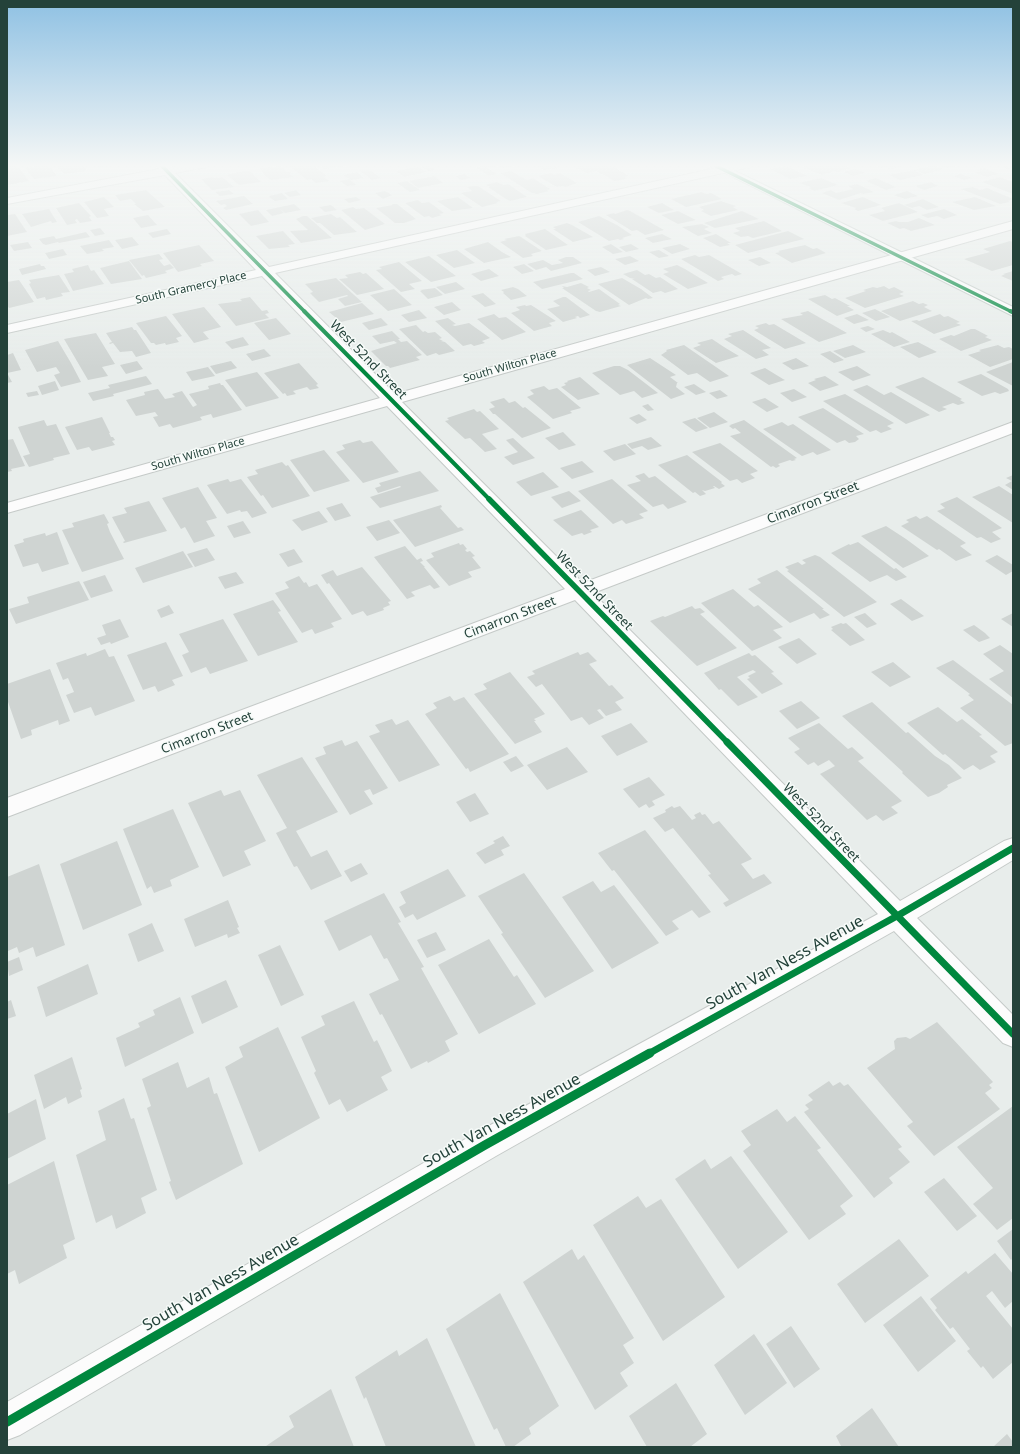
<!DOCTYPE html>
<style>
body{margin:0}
#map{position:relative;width:1020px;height:1454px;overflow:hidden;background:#e8edeb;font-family:"Noto Sans",sans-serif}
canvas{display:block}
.frame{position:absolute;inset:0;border:8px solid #24423a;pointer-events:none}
</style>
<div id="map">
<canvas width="1020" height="1454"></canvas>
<div class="frame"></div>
</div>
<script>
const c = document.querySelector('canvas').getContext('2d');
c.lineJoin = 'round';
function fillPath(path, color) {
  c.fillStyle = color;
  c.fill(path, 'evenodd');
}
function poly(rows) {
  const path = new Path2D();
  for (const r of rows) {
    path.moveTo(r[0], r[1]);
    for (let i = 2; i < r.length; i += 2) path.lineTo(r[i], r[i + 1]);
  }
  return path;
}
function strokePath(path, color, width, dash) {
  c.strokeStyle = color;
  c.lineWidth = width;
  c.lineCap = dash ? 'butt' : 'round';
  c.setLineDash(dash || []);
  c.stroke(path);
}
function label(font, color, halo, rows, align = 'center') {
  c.font = font + ' "Noto Sans",sans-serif';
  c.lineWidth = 3;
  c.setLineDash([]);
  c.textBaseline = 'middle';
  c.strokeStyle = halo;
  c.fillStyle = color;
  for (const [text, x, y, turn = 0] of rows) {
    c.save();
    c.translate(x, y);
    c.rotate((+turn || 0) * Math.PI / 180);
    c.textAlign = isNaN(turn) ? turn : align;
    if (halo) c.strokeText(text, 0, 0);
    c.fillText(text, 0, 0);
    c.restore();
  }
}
fillPath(poly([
 [16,164,29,181,7,185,7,166],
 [48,164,57,176,34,179,25,168],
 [58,164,81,164,87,171,64,174,56,165],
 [94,164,112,164,113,165,99,169],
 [287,164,312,164,327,176,324,177,329,181,316,183,311,179,307,180],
 [319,164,345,164,347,166,324,169],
 [489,164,513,164,516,166,503,168,499,166,490,168,486,165],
 [532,164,551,164,557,168,544,170],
 [568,164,608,164,629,176,625,177,627,178,625,179,615,181,596,171,587,173],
 [806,164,821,164,826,166,841,164,851,168,837,172,834,171,822,175,802,167,808,165],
 [872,164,899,164,904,166,891,169,886,167,881,168],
 [938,164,962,164,962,165,948,168],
 [997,164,1013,164,1013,168,1008,169],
 [428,165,435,170,428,171,421,166],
 [933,165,944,169,925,174,914,170],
 [281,166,287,172,289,171,291,173,289,174,294,177,271,180,265,176,260,168],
 [484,166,497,174,489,176,476,167],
 [785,166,808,176,790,179,770,169],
 [418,167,426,172,404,177,396,171],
 [983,168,999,174,987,177,975,173,981,171,978,170],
 [368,169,381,178,372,180,360,171],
 [855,169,865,173,854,176,844,172],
 [914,170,924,175,900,180,889,175],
 [243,171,250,171,261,182,239,185,227,175],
 [511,171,527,180,533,178,550,189,547,190,549,191,537,194,532,193,500,173],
 [357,172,364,178,351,180,343,175],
 [551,173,554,175,560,173,577,183,566,187,563,186,557,187,538,176],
 [464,174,471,178,461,180,455,176],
 [961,174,972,178,964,180,953,176],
 [434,176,443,183,418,188,409,181],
 [212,177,214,178,222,177,234,187,212,190,201,179],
 [1000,177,1013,182,1013,194,982,182],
 [821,178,838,185,814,191,809,188,811,187,799,183],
 [876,178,896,187,886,190,866,181],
 [349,179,356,185,347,186,340,181],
 [407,181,420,190,410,192,397,183],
 [496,182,504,185,508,184,527,197,510,201,506,199,488,187,490,187,486,185],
 [931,182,938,186,924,190,915,186],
 [857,184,874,192,863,194,861,193,839,200,822,193,831,190,836,193,853,189,848,186],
 [472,186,478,186,501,201,496,202,498,203,482,207,461,193,472,191,467,187],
 [973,187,980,190,987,188,1013,199,1008,201,1010,202,1000,204,961,189],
 [146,190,165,207,143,211,134,204,136,204,131,199,120,201,115,195],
 [229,190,234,194,220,196,215,192],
 [296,190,301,195,290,197,284,193],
 [385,191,392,195,383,199,375,193],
 [907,191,918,196,905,199,894,195],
 [702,192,706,194,711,193,722,199,686,207,671,199],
 [282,193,288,199,275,201,269,197,270,197,269,196],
 [244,196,253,204,226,210,223,208,227,206,225,204,221,205,216,201],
 [104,197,114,207,104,209,109,216,97,218,84,202],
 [356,197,361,200,349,203,344,199],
 [458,197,473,208,452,211,437,201],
 [863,197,881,205,858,211,854,209,856,208,841,203],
 [975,197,996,206,974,210,952,202],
 [923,199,939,207,927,210,919,206,912,208,904,205],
 [418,200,422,203,429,202,444,213,439,214,442,215,432,218,429,216,424,217,405,203],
 [721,201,736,206,733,207,738,210,711,216,701,211,704,210,699,207],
 [79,203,91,216,89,217,92,221,80,223,77,219,75,220,77,223,67,225,56,208],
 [662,203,674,210,659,213,647,207],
 [899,203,918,212,883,221,869,215,885,211,881,208],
 [294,204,301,210,285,213,280,209,284,213,272,216,266,210],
 [392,204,397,204,416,219,404,223,395,223,376,208,393,205],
 [331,205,337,210,325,212,319,207],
 [353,207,356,209,364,208,385,224,365,230,341,210],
 [49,209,57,222,52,223,51,221,31,227,22,214],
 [944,209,957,215,944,219,937,216,928,218,921,215],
 [258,210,269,222,251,226,239,214],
 [627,210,630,211,664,230,645,235,637,230,632,231,606,215,614,213,615,214],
 [678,211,696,220,678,224,661,215],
 [742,211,759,219,715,228,704,223],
 [15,214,27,232,7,236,7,215],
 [331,214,337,218,340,217,357,232,334,235,320,223,317,223,311,218],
 [148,215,157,225,141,228,133,218],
 [303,216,307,216,332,238,301,243,290,231,308,230,296,219],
 [599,216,617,225,632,235,622,238,624,239,620,240,618,239,609,241,578,222],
 [919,218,935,225,911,231,904,228,900,229,887,223,896,221,899,222,908,222],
 [764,221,782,231,753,238,748,236,741,237,733,233,740,231,735,228],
 [567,223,572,225,593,237,573,242,553,229,556,229,553,227],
 [702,224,709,227,704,229,712,233,698,236,682,227],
 [100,228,105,234,95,236,90,230],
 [167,229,171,234,153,238,148,233],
 [545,229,568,245,546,250,525,236,526,235,525,234],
 [283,231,295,244,288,245,290,247,269,249,256,236],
 [788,231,804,239,748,253,735,245],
 [86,232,90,237,59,243,58,242,46,245,43,244,39,239,54,236,56,239],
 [662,234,672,239,653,243,645,238],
 [716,234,731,243,727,243,730,245,720,247,703,238],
 [519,236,521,237,542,251,531,254,533,256,523,258,500,242,507,240,504,239],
 [132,237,139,245,122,249,115,240],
 [109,240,114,247,102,249,104,251,87,254,80,246],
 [1010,241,1013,242,1013,265,992,271,964,259,990,252,983,249],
 [28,242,32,248,14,251,10,245],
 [488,242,502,252,511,257,484,263,464,249],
 [611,244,623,252,613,254,602,247],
 [631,244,639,249,626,252,619,247],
 [680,244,690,249,672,254,662,248],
 [199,245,214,261,200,264,202,266,178,272,163,253],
 [805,245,813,249,817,248,826,253,792,263,775,253,780,252,778,251],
 [63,249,67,255,49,259,45,253],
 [457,250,475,263,454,268,436,255],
 [659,250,669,256,659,258,649,252],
 [159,254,163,259,159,260,164,266,170,264,174,268,165,271,167,273,146,278,144,275,142,276,129,260],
 [695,255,699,257,709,255,742,274,735,276,732,274,721,277,724,279,718,281,681,259],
 [429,256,456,276,431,282,405,262],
 [630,256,639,261,625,265,615,259],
 [566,257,573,257,582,263,551,271,546,267,536,270,527,264,543,260,552,265,563,263,558,260],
 [760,257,771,263,759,266,748,260],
 [129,261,142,279,111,284,100,268],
 [399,262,422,281,409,284,415,289,401,292,376,270,382,269,379,267],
 [40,264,41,266,44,266,46,269,22,275,19,269],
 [524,264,534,271,522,274,513,267],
 [88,265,91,271,94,270,104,284,73,291,64,274,74,272,72,269],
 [677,265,685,269,708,283,688,289,663,274,669,272,663,269],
 [601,267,610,272,595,276,587,270],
 [489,269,499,276,481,281,471,274],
 [637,270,645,275,649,274,656,278,660,277,678,289,665,293,661,291,653,293,632,279,635,279,630,278,623,274],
 [1013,271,1013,281,1001,276,1005,274,1003,274],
 [360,272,363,274,366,273,384,289,357,295,339,279,348,278,345,275],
 [571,273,574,273,583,279,542,289,533,282],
 [59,275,70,292,61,293,63,296,46,300,45,297,37,299,29,284,31,283,29,280],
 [336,278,353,294,362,302,345,306,338,299,348,296,347,295,319,302,310,293,313,292,305,284],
 [622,278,641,289,653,298,648,299,646,298,629,305,598,284],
 [19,280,34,302,9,308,7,305,7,282],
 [456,282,465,289,445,294,436,287],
 [581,283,589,287,587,288,591,290,588,291,589,292,599,289,620,304,618,305,621,306,600,312,596,311,562,288,564,288,562,286,567,287],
 [884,286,889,289,894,287,904,292,899,294,904,296,865,308,845,298,866,291,863,290,873,287,877,288],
 [513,287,518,289,527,296,511,300,503,293,504,292,501,290],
 [435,288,443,295,428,299,420,291,422,291,420,290],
 [394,289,412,305,388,311,370,295],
 [483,293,496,304,485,307,471,296],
 [825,295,832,299,835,298,850,306,847,306,854,310,837,316,808,299],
 [250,297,262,311,267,310,269,313,265,314,269,318,236,326,218,304,242,301,240,299],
 [563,297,566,297,590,315,580,318,578,316,575,317,577,318,563,322,547,309,560,306,553,301],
 [913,301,919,304,923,303,928,305,924,307,932,311,900,321,881,311],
 [452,302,461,310,444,315,434,307],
 [362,303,374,314,341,322,329,312],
 [525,305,526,306,531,305,556,321,549,323,552,326,534,331,511,313,520,310,516,307],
 [204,307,221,327,203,332,209,339,194,343,172,314],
 [875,309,890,317,876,321,862,313],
 [419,310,427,318,409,322,401,315],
 [808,311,847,333,819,342,781,319,803,315,800,313],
 [494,314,499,318,506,317,526,332,502,340,477,319],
 [857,314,869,320,854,324,844,318],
 [940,314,944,317,948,316,960,322,956,323,961,325,934,334,911,321,917,320,919,321],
 [166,316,182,336,176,338,179,342,166,345,165,343,156,345,154,343,151,343,136,323],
 [276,318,291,334,269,340,254,323],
 [381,318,388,325,369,330,362,323],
 [448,318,456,324,452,325,455,326,469,323,490,338,482,341,485,343,474,346,471,344,463,346,435,321],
 [766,323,769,325,774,324,806,343,785,349,754,330,759,328,755,326],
 [416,325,423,332,425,331,428,333,435,332,442,338,439,339,443,341,441,341,445,342,455,351,439,355,436,353,427,356,399,329],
 [868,326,875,329,866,332,860,328],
 [132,327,134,330,136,330,151,353,136,357,132,351,120,352,113,343,110,344,109,343,112,342,106,333],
 [971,329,975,329,988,336,985,337,992,340,961,351,939,339,951,335,954,336],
 [743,330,771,348,762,350,769,355,756,359,724,339,732,336,728,334],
 [883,330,890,333,892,332,910,342,894,347,871,334],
 [392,331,400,339,398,339,401,342,407,341,422,355,416,357,420,360,390,368,388,366,386,366,371,351,397,343,394,341,380,344,372,336],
 [96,333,115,364,102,367,108,376,88,380,64,339],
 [243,337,249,345,232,349,225,342],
 [712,339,724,347,739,356,716,363,693,348,701,345,697,343],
 [58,341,71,363,81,382,61,387,54,375,60,373,56,367,37,372,25,350],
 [918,342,937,352,919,358,900,347],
 [684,345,716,367,729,376,710,382,697,373,688,375,661,355,667,351,666,350],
 [853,345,866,352,845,358,833,351],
 [998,345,1004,348,1009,347,1013,349,1013,359,990,367,968,355,981,351,979,350],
 [264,349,271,356,252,361,246,354],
 [830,351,844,360,834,363,820,354],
 [13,353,21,370,7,373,12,382,7,383,7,355],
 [650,358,676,375,670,377,678,383,677,383,676,387,685,394,671,399,627,365],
 [796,358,809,366,793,370,782,363],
 [137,361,143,369,126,374,120,365],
 [231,361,237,368,216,374,210,366],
 [1013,362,1013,386,986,372],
 [299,363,318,384,316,385,319,388,310,390,307,387,293,391,296,394,287,396,285,393,283,394,264,373],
 [614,366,620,366,628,370,658,393,642,398,634,391,620,395,592,373],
 [857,366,871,375,853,381,838,372],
 [208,367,215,376,192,381,186,372],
 [765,368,783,379,785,380,769,385,750,373],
 [257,372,279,398,246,407,225,380],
 [981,374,1008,389,1009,391,1000,394,995,392,982,396,957,382],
 [146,376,152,384,113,394,114,396,93,401,88,393,110,388,108,385],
 [825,376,839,385,820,391,808,383,816,380,814,379],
 [580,377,600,394,578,400,561,387,566,385,564,383,568,382,567,381],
 [923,377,962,399,960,400,965,403,958,405,953,403,942,407,947,409,939,412,895,387],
 [55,381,59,390,42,395,38,386],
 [220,383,221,385,223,385,242,410,213,418,211,414,200,417,202,420,173,428,170,424,159,427,153,417,158,416,155,412,136,416,126,400,145,395,144,392,158,389,165,399,175,397,172,394,182,391,193,407,197,405,189,394,209,389,208,386],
 [694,384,706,392,696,395,684,387],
 [867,385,884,395,891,392,930,415,906,424,853,390],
 [544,386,549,390,557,388,581,408,570,411,572,413,553,419,527,397,534,394,530,390],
 [794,389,807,397,792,402,780,393],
 [720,390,728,396,717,399,709,393],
 [37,391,39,395,28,397,26,393],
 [845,394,894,423,887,426,892,429,881,433,876,430,870,432,823,401],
 [504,398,509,403,515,401,523,408,525,407,551,428,522,438,495,414,493,414,489,409,495,407,490,402],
 [765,398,779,407,767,412,752,402],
 [648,404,654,410,648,411,642,406],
 [823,408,864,434,856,436,859,439,855,442,849,443,845,440,837,443,798,417],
 [474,409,477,412,480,411,499,429,482,434,497,449,485,452,470,438,465,439,445,421,449,420,447,418],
 [714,412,728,422,710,428,697,418],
 [639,414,647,420,637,424,629,418],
 [102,417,110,433,109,433,111,437,113,437,115,440,112,441,115,445,92,451,89,447,77,450,65,427],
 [695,418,708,428,696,432,682,422],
 [44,420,47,426,56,424,70,454,53,458,54,460,29,467,23,456,30,454,18,427],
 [744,420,797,458,794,459,796,460,792,461,790,460,778,464,780,466,776,468,773,466,771,467,730,436,741,433,735,428,733,429,729,426,731,425,730,425],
 [782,422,788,426,793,424,831,450,817,455,813,452,802,456,763,429],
 [563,432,576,445,559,450,545,438],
 [651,437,662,446,648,450,642,446,632,449,627,444],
 [513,438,535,458,513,465,504,457,518,452,506,440],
 [13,439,25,466,11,469,12,471,7,472,7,440],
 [360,440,363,443,372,441,399,472,363,483,336,452,345,449,342,445],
 [720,443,758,471,750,474,755,478,742,483,737,479,730,481,692,452],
 [625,444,636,454,614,461,603,451],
 [324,450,350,481,314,492,290,460],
 [687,455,722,482,721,483,725,486,719,489,714,486,713,486,715,488,705,491,702,490,706,494,700,496,695,492,693,493,658,465],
 [582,461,594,472,572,479,560,468],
 [282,462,286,466,288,465,310,496,272,508,263,495,261,496,247,477,258,474,255,470],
 [420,471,439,491,380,508,370,497,401,487,400,486,378,493,375,488,381,486,379,483],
 [543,472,559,487,531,496,516,482],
 [644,473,649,478,655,476,687,502,668,509,663,504,653,507,627,485,641,481,635,476],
 [1013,475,1013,490,1005,485,1012,481,1006,478],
 [228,479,230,482,241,479,267,513,252,518,247,511,241,512,240,510,227,514,207,485],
 [612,479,648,511,639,514,644,518,626,524,622,520,613,524,578,491],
 [999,486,1013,495,1013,523,972,497],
 [198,487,217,518,206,521,215,536,194,543,185,527,181,529,162,498],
 [569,491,581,501,562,508,551,497],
 [957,497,1002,528,992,532,1001,539,991,543,981,537,977,538,937,511,945,508,940,504],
 [149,501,167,531,124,543,123,542,125,541,112,517,127,513,124,508],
 [342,503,351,516,335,521,326,508],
 [441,505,442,507,440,508,458,528,461,527,464,530,415,547,393,520],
 [581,510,599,527,590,530,592,532,584,535,582,533,572,536,553,520],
 [319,511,328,522,302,531,292,520],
 [104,514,109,523,107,524,110,532,124,559,82,572,62,530,74,527,72,523],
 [916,516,920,519,927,516,966,543,960,546,972,555,956,561,939,549,937,550,901,526,909,522,906,520],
 [389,520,400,533,377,541,366,527],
 [243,521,251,533,234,538,227,526],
 [886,526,906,539,929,556,903,568,861,536],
 [57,532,69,564,42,572,38,563,23,567,14,545,24,542,23,539,45,533,46,536],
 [858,542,894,569,896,568,907,577,896,581,887,575,870,582,831,553,849,544,850,545],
 [459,543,460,545,463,544,467,549,465,550,467,552,470,551,475,556,472,557,481,568,468,572,472,577,449,586,426,560,434,557,431,553],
 [405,546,417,560,421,558,423,561,420,562,425,567,424,567,440,587,434,589,430,585,411,592,415,596,407,599,374,557],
 [207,548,215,560,195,567,187,554],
 [294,549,303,562,288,567,279,554],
 [183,551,193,567,143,583,135,568],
 [815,555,820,557,877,602,844,617,787,571,789,570,785,567,798,562,802,565,806,563,802,560],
 [997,555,1013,565,1013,571,1006,575,985,561],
 [362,567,391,601,388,602,390,605,383,608,384,610,367,616,363,611,352,615,329,583,327,584,321,575,333,570,337,576],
 [777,570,824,609,822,609,830,615,820,619,814,613,790,623,748,589,761,583,757,579],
 [236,572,244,583,225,589,218,577],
 [105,575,113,591,91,598,83,582],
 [299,576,304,583,306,582,309,587,317,584,342,619,331,623,334,627,315,634,312,629,302,633,275,593,289,588,285,582],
 [79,581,89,600,16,624,9,609,29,603,27,597],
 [733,589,754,607,758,605,783,627,773,630,782,638,752,651,701,603],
 [901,599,924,616,912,621,890,604],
 [273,600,281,611,278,612,298,642,258,656,233,614],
 [169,605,174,613,161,618,157,610],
 [692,606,695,609,700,608,705,612,700,614,737,648,697,666,650,621,663,616,665,617],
 [865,613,877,624,867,628,854,617],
 [1013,613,1013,627,1001,619],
 [120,619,129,637,111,644,110,642,101,645,97,638,106,635,102,625],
 [223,619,248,661,210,674,206,667,191,673,182,655,189,652,179,634],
 [841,623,843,624,846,623,865,640,850,646,831,630,833,629,831,627],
 [974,625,985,633,990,638,979,642,963,630],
 [799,638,817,654,797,664,778,647],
 [166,642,183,676,172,680,175,685,158,692,155,686,143,690,127,655],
 [1000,645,1013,654,1013,698,989,679,1004,671,983,654],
 [105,649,109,657,114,656,135,701,95,716,91,707,74,713,66,695,74,692,68,678,63,680,56,663,86,653,87,656],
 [578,652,580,655,588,652,597,661,589,664,609,686,612,685,624,698,615,702,622,710,606,716,600,709,597,710,604,718,589,725,582,717,571,721,542,684,536,687,527,677,535,674,532,671],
 [749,653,752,656,755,655,774,672,771,673,783,684,762,694,747,679,750,678,748,676,756,672,753,670,737,677,758,697,738,706,721,689,719,690,704,673],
 [953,660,1013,705,1013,743,1005,746,960,708,974,700,968,695,970,694,936,668],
 [893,662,911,677,890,687,871,672],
 [50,669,70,721,59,725,58,720,31,730,32,735,21,739,7,699,7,684],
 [510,672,545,714,534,719,536,721,534,721,542,732,515,744,474,694,487,689,483,684],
 [450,696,454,701,464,697,509,754,470,772,468,768,466,769,425,714,437,708,433,703],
 [801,701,820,718,797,729,779,711],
 [872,702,906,733,908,732,935,756,949,765,962,778,947,785,948,787,939,793,928,797,902,773,903,772,842,716],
 [938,707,957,722,962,719,982,735,979,736,998,752,990,756,996,762,980,770,973,765,964,770,945,754,943,755,907,723],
 [392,719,396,725,408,720,440,765,399,782,369,736,380,732,375,725],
 [631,723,648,742,617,756,601,736],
 [819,723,848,749,852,747,864,758,858,761,902,801,891,807,898,813,883,821,876,815,867,820,820,774,835,766,829,760,818,766,814,762,808,765,794,752,800,749,788,738],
 [342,740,345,746,357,741,388,788,373,795,370,789,364,791,373,804,350,815,315,758,326,754,323,747],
 [567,747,588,772,547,790,527,765],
 [516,756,524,766,511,772,503,762],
 [302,757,338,812,296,831,311,857,327,850,342,876,311,890,297,866,294,867,276,833,287,828,257,775],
 [649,777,665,795,652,801,655,805,649,808,646,804,639,808,623,789],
 [221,790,224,796,240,790,266,841,244,851,251,865,223,877,188,803],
 [475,793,489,814,470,822,456,802],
 [672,806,674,808,680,806,692,820,696,818,694,815,700,812,702,815,705,814,713,824,719,821,752,859,741,864,753,879,764,874,772,883,726,907,723,903,729,900,708,875,711,874,673,828,665,832,653,818,666,812,665,810],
 [173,809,199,867,170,880,172,886,154,893,151,886,147,889,123,829],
 [645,830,711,912,699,918,692,910,672,921,679,929,666,936,614,870,612,871,598,853],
 [503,836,510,846,501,850,504,855,485,864,476,853,495,843,493,841],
 [117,841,142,905,83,930,60,864],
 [361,863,368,874,351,882,344,871],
 [39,864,65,945,36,957,33,947,19,953,17,947,8,951,7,877],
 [448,869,466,896,417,920,413,914,405,918,399,907,406,903,400,892],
 [524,873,594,971,545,998,501,934,503,933,478,896],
 [593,881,601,892,614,885,659,943,612,969,562,897],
 [384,893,401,922,398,923,424,967,421,968,458,1034,445,1041,450,1051,428,1063,427,1061,411,1069,382,1014,380,1015,369,994,399,980,387,958,384,959,371,935,339,951,324,921],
 [228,900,239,927,237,928,240,933,228,938,227,934,195,947,184,919],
 [152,923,164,951,138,962,128,934],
 [436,932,446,950,427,958,417,940],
 [489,939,514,977,517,975,536,1004,479,1034,438,965],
 [280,945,304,995,281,1006,258,955],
 [19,957,23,970,9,976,7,962],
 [88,964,98,994,46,1017,37,987],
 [226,980,238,1007,202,1024,191,996],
 [180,997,194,1033,125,1067,116,1038,140,1027,138,1023,155,1015,153,1010],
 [11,1000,16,1016,7,1019,7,1002],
 [354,1001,374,1042,377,1040,392,1071,381,1077,388,1090,347,1112,340,1099,329,1105,314,1073,316,1071,301,1037,325,1025,321,1016],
 [937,1022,993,1082,989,1085,992,1088,985,1093,1000,1109,934,1156,907,1126,913,1122,867,1068,895,1049,894,1041,897,1038,906,1037,910,1039],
 [278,1027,320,1118,259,1152,225,1067,243,1057,239,1047],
 [72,1057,82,1089,80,1090,82,1097,68,1104,66,1097,44,1109,34,1075],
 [178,1062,187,1088,209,1077,214,1094,217,1093,243,1164,176,1200,169,1182,171,1181,147,1108,151,1106,142,1079],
 [829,1081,833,1086,840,1082,844,1086,848,1084,902,1147,898,1149,910,1162,889,1178,893,1183,874,1198,804,1112,809,1109,805,1105,813,1100,808,1095],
 [124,1098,131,1119,134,1118,157,1190,141,1198,146,1213,116,1229,112,1215,96,1223,76,1155,106,1140,98,1111],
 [36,1099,46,1139,7,1159,7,1114],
 [1013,1106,1013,1204,1012,1205,1013,1218,997,1230,973,1204,993,1188,957,1147],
 [777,1109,787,1122,795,1116,821,1148,817,1150,853,1196,840,1206,846,1214,809,1240,743,1151,751,1145,741,1131],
 [731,1156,788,1232,738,1269,675,1179,705,1159,711,1169],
 [54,1161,75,1239,63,1245,67,1258,19,1284,15,1270,7,1274,7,1185],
 [944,1178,977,1216,957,1231,924,1192],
 [638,1196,646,1208,661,1199,725,1297,663,1341,593,1225],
 [1013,1229,1013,1258,1011,1260,997,1241],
 [899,1239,929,1276,865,1323,837,1284],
 [572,1249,578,1260,584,1255,634,1338,623,1345,634,1363,620,1373,628,1386,595,1410,523,1282],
 [995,1253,1013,1274,1013,1301,1005,1308,992,1291,986,1296,1013,1329,1013,1362,993,1379,983,1366,981,1368,967,1351,970,1349,953,1327,950,1329,935,1310,937,1308,930,1299,966,1271,968,1274],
 [500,1293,559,1406,529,1428,531,1434,513,1447,506,1447,497,1428,494,1430,446,1329],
 [921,1296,956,1341,918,1372,883,1325],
 [791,1326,820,1369,794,1388,766,1344],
 [754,1334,787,1383,745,1415,714,1365],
 [427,1338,476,1447,386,1447,366,1397,364,1399,355,1377,397,1350,399,1356],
 [676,1383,707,1434,690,1447,647,1447,629,1416],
 [331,1389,354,1447,266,1447,266,1446,294,1427,289,1416],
 [872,1408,899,1447,839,1447,841,1446,836,1436],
 [1007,1434,1013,1442,1013,1447,993,1447]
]), '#cfd4d2');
const street = poly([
 [155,164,166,164,170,168,187,164,211,164,206,167,175,173,269,267,734,164,755,164,750,167,275,273,395,394,1013,221,1013,229,402,402,583,583,1013,422,1013,433,593,593,900,901,1004,841,1013,838,1013,860,917,918,1013,1015,1013,1047,1003,1043,894,931,496,1156,20,1435,7,1440,7,1402,474,1134,878,914,575,600,7,817,7,798,565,589,387,406,7,513,7,503,380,398,262,276,7,333,7,325,256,270,165,175,7,204,7,198,159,169,155,164]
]);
const secondary = poly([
 [707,164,721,164,1013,307,1013,316,707,164]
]);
strokePath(street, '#c5cac8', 2);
strokePath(secondary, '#c3cbc8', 2);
fillPath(street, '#fcfcfc');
fillPath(secondary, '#fcfcfc');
strokePath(poly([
 [160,164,305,312],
 [712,164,1012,312]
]), '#00873e', 3.5);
strokePath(poly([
 [304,311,490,500],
 [1010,311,1013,312]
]), '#00873e', 4);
strokePath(poly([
 [489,499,728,743]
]), '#00873e', 5.5);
strokePath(poly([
 [727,742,1013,1034],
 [648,1054,897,916,1013,848]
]), '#00873e', 7);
strokePath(poly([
 [7,1422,485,1145,650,1053]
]), '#00873e', 9);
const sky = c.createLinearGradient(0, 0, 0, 368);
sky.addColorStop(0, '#8fc1e3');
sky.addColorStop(0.45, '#f5f7f6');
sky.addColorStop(1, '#f5f7f600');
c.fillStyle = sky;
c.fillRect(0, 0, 1020, 368);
label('11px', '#24423a', '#f7fbf9', [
 ["South Gramercy Place",191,288,-13],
 ["South Wilton Place",510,366,-16],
 ["South Wilton Place",198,454,-16]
]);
label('13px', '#24423a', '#f7fbf9', [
 ["West 52nd Street",368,360,46],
 ["Cimarron Street",813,503,-21],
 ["West 52nd Street",594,591,46],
 ["Cimarron Street",510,618,-21],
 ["Cimarron Street",207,733,-21],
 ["West 52nd Street",821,823,46]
]);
label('16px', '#24423a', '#f7fbf9', [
 ["South Van Ness Avenue",785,963,-29],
 ["South Van Ness Avenue",502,1121,-29],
 ["South Van Ness Avenue",221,1283,-30]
]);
</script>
